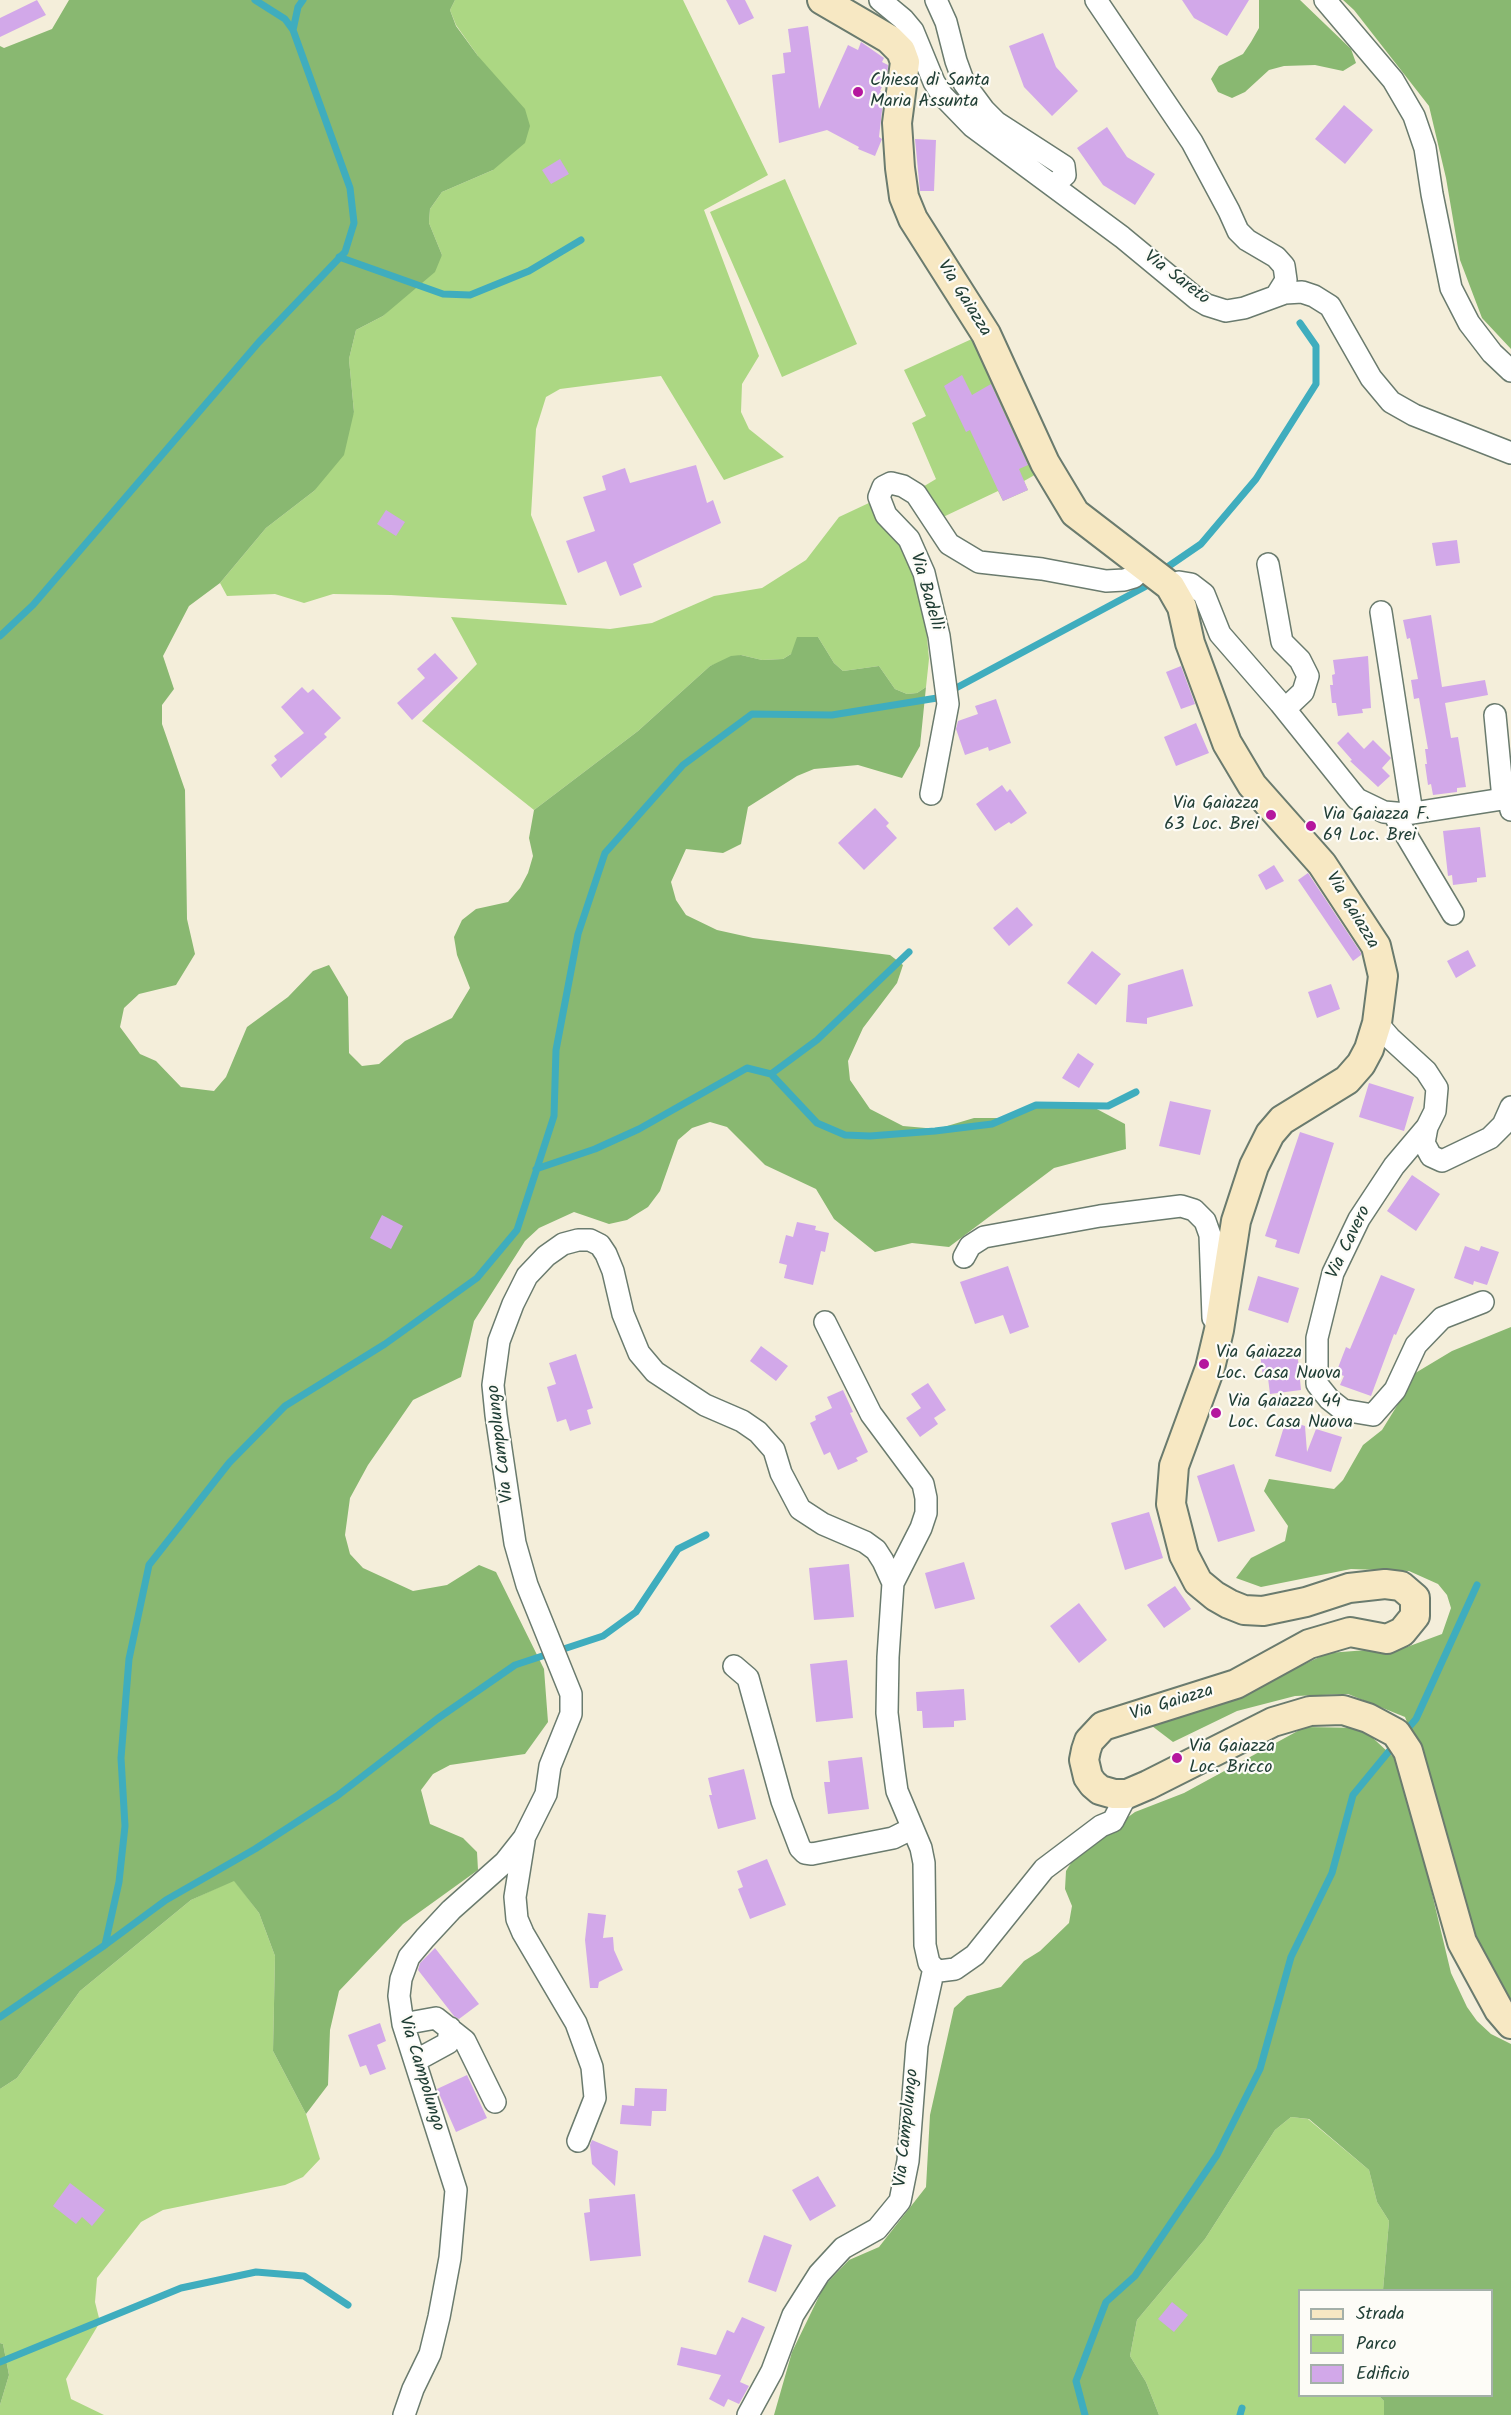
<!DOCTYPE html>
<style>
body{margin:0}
#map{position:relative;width:1511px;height:2415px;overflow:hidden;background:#f4eeda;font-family:Kalam,sans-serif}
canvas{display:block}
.legend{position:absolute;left:1298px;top:2289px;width:195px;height:108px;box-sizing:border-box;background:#fdfcf7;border:2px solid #a4b0a9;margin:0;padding:8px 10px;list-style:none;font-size:18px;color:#1f3d34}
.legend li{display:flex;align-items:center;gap:12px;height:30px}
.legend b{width:30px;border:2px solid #a4b0a9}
</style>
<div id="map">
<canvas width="1511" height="2415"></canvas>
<ul class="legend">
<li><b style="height:8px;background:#f7e8c3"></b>Strada</li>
<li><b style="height:16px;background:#acd783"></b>Parco</li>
<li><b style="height:16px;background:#d2a8e9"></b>Edificio</li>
</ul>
</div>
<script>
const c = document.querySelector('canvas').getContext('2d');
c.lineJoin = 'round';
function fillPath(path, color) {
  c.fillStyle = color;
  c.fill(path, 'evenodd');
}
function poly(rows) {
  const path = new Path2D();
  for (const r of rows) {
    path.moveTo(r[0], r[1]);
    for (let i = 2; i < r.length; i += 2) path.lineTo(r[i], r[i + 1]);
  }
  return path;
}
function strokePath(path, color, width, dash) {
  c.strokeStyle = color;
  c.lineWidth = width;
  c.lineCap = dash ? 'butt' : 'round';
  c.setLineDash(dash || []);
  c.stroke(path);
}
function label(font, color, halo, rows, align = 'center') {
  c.font = font + ' Kalam,sans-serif';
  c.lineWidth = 4.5;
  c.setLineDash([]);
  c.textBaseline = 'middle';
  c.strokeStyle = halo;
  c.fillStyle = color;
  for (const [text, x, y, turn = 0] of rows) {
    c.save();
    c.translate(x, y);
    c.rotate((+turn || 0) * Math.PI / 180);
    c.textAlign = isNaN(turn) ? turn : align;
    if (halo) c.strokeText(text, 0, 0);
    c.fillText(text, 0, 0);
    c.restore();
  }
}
fillPath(poly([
 [455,0,683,0,768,175,704,210,759,356,742,384,741,412,749,429,784,457,724,480,661,376,560,389,546,397,536,429,531,515,567,605,391,595,333,594,304,603,275,594,227,596,220,583,266,528,314,491,354,412,349,359,356,330,383,316,442,255,429,223,430,209,442,192,493,170,478,56,456,25,450,10],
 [785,179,857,344,782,377,710,212],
 [974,338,1040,472,1024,481,1028,490,1003,501,998,491,941,518,921,488,936,479,912,423,926,416,904,370],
 [871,502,880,523,908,555,923,594,929,659,926,687,917,693,907,694,895,689,879,666,843,671,834,663,818,637,783,659,762,660,741,655,710,666,638,731,534,810,422,721,477,664,451,617,610,629,652,623,714,596,762,588,806,560,839,517],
 [234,1880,259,1913,275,1956,273,2051,306,2114,320,2159,303,2177,285,2185,163,2210,141,2222,97,2278,95,2302,100,2322,66,2379,71,2399,104,2415,0,2415,0,2405,9,2375,3,2344,0,2343,0,2089,17,2078,80,1991,191,1900],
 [1291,2117,1308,2119,1369,2170,1377,2202,1389,2221,1383,2290,1300,2290,1300,2396,1379,2396,1384,2401,1384,2415,1159,2415,1146,2382,1130,2356,1137,2320,1205,2239,1275,2130]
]), '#acd783');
fillPath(poly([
 [69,0,455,0,450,10,456,26,478,56,525,109,530,126,525,143,493,170,442,192,430,209,429,223,442,255,435,272,383,316,356,330,349,359,354,412,344,455,314,491,266,528,220,583,189,606,163,656,174,689,162,705,162,724,185,790,187,919,195,954,176,985,139,994,124,1008,120,1027,140,1054,156,1061,181,1087,214,1091,226,1077,247,1027,288,997,313,971,329,965,348,997,349,1053,362,1066,379,1064,405,1041,452,1018,470,988,457,955,454,937,462,920,476,909,508,902,520,888,528,873,533,856,529,838,534,810,638,731,710,666,731,656,741,655,762,660,783,659,791,654,797,637,818,637,834,663,843,671,879,666,895,689,907,694,917,693,926,687,920,746,902,778,858,765,814,769,797,776,748,807,741,844,723,853,686,849,671,882,676,900,686,915,717,930,753,938,890,955,903,965,897,983,863,1028,848,1061,850,1080,870,1109,903,1126,937,1129,974,1118,1006,1118,1039,1105,1076,1109,1093,1107,1125,1124,1126,1149,1054,1168,949,1247,912,1243,875,1252,834,1219,816,1189,765,1165,727,1127,710,1122,692,1128,678,1140,660,1191,648,1207,627,1220,609,1224,574,1212,539,1228,525,1241,474,1321,461,1377,413,1400,368,1465,350,1498,345,1535,350,1554,363,1568,413,1591,447,1585,479,1565,496,1572,544,1669,548,1722,525,1754,450,1765,433,1774,421,1790,430,1824,463,1838,477,1852,478,1870,403,1924,339,1991,330,2030,328,2085,306,2114,273,2051,275,1956,259,1913,234,1881,191,1900,80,1991,17,2078,0,2089,0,46,4,48,52,29],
 [1259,0,1300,0,1351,49,1356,63,1343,71,1315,65,1284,66,1269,70,1245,92,1232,98,1218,92,1211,79,1219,66,1243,54,1251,42,1259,28],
 [1343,0,1511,0,1511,349,1482,318,1460,260,1446,178,1429,106,1354,10],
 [1511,1327,1511,2014,1467,1931,1421,1758,1405,1717,1348,1694,1295,1696,1237,1711,1173,1742,1152,1726,1161,1717,1256,1687,1328,1653,1407,1647,1442,1634,1451,1608,1447,1595,1438,1584,1409,1571,1351,1569,1261,1587,1236,1578,1251,1558,1285,1541,1288,1526,1264,1491,1269,1479,1334,1489,1343,1480,1363,1445,1382,1430,1403,1396,1407,1378,1452,1351],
 [1305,1727,1362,1728,1401,1764,1451,1973,1467,2007,1477,2021,1491,2034,1511,2044,1511,2415,1384,2415,1384,2401,1379,2396,1492,2396,1492,2290,1383,2290,1389,2221,1377,2202,1369,2170,1309,2119,1291,2117,1275,2130,1205,2239,1137,2320,1130,2356,1146,2382,1159,2415,774,2415,792,2352,824,2286,849,2260,879,2247,926,2187,930,2115,954,2008,967,1996,1001,1987,1024,1961,1040,1951,1069,1923,1072,1906,1065,1889,1066,1871,1076,1855,1135,1812,1184,1793],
 [0,2343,3,2344,9,2375,0,2405]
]), '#89b871');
strokePath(poly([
 [255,0,285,19,293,30],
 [339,257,443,294,470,295,529,271,581,240],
 [1166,568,1201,544,1256,479,1316,384,1316,346,1300,323],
 [0,636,33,605,259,342,345,252,354,223,350,188,293,30,298,7,303,0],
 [956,688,1152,583],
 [771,1074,817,1040,909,952],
 [536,1169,595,1149,639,1129,747,1068,771,1074,817,1123,845,1135,870,1136,935,1131,992,1124,1036,1105,1108,1106,1136,1092],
 [1404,1733,1416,1719,1477,1585],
 [105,1945,119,1882,125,1826,121,1758,129,1659,149,1565,229,1463,285,1406,385,1344,477,1278,517,1230,554,1116,556,1050,578,934,605,853,683,765,752,714,832,715,937,698],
 [0,2017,105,1945,166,1900,255,1849,337,1796,437,1719,515,1665,603,1636,636,1612,678,1549,706,1535],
 [0,2362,181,2288,256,2272,304,2276,348,2305],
 [1085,2415,1076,2381,1106,2302,1135,2276,1217,2155,1260,2069,1291,1957,1332,1873,1353,1795,1395,1744],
 [1240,2415,1242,2408]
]), '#3fadbe', 7);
fillPath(poly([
 [37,0,46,15,0,37,0,18],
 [726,0,745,0,754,18,739,25],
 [1182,0,1249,0,1227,36,1194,18],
 [808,26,819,109,848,45,858,50,861,42,884,58,882,62,888,65,887,76,880,91,884,93,879,137,882,139,875,156,858,149,859,147,827,130,779,143,772,75,785,73,783,53,791,52,788,29],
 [1043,33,1056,67,1078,91,1052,116,1024,87,1009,46],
 [1344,105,1373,130,1345,164,1315,139],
 [1107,127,1127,157,1155,174,1135,205,1103,185,1077,148],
 [915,139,936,140,934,191,920,191],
 [560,159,569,174,551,184,542,170],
 [962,375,972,395,991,384,1028,465,1019,469,1028,490,1003,501,970,430,966,432,944,386],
 [696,465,707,503,713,500,721,523,633,564,642,587,620,596,606,561,578,573,566,541,595,531,583,497,606,490,602,476,625,468,630,483],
 [386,510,405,522,396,536,377,524],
 [1457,540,1460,563,1436,566,1432,543],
 [1431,615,1442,687,1485,680,1488,695,1445,703,1451,738,1458,737,1466,787,1457,788,1457,792,1433,795,1431,784,1428,785,1425,764,1427,764,1425,749,1428,749,1419,698,1414,699,1411,680,1418,679,1410,638,1407,639,1403,620],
 [435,653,458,678,412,720,397,703,425,678,417,669],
 [1368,656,1371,708,1362,709,1363,713,1338,716,1336,703,1332,703,1330,685,1333,685,1332,675,1335,674,1333,660],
 [1181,666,1195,704,1181,709,1166,672],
 [302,687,308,693,313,689,341,718,324,734,327,737,281,778,271,765,277,760,274,756,304,733,281,707],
 [996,699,1011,743,989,751,988,747,965,755,956,729,958,721,978,714,975,706],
 [1196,723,1209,753,1176,766,1164,737],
 [1348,732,1364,749,1373,740,1391,758,1382,768,1390,776,1378,787,1350,761,1352,760,1337,743],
 [1002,785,1007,792,1010,789,1027,813,1011,824,1009,822,995,831,976,804],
 [875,808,889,823,886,826,897,838,864,870,838,843],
 [1480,827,1486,877,1477,878,1477,882,1453,885,1452,875,1448,876,1443,831],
 [1274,865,1284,881,1266,890,1258,875],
 [1308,873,1361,953,1361,955,1353,961,1298,880],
 [1017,907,1033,925,1009,946,993,928],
 [1468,950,1476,966,1456,978,1447,961],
 [1092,951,1121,974,1096,1005,1067,983],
 [1183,969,1193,1006,1147,1018,1147,1024,1126,1022,1128,985],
 [1331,984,1340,1009,1317,1018,1308,992],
 [1078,1053,1094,1064,1079,1088,1062,1078],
 [1369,1083,1414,1097,1404,1131,1359,1117],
 [1170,1101,1211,1110,1200,1155,1159,1146],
 [1300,1132,1334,1143,1299,1254,1275,1247,1277,1240,1265,1236],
 [1412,1175,1440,1194,1416,1231,1387,1211],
 [382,1215,403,1226,391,1249,370,1238],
 [797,1222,816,1226,815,1230,829,1233,825,1252,821,1251,813,1285,784,1278,787,1265,779,1263,786,1235,793,1237],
 [1465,1246,1479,1251,1481,1246,1499,1252,1487,1285,1474,1281,1473,1285,1454,1278],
 [1008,1266,1029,1327,1010,1334,1003,1315,975,1324,960,1282],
 [1381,1275,1415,1289,1396,1335,1394,1334,1371,1396,1340,1385,1344,1376,1336,1373,1346,1347,1350,1349],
 [1258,1276,1299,1288,1288,1323,1248,1310],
 [761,1346,788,1366,776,1381,750,1361],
 [1297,1349,1301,1390,1270,1394,1268,1378,1263,1378,1260,1353],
 [576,1354,593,1408,587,1410,591,1424,570,1431,566,1419,557,1422,547,1387,556,1384,549,1363],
 [928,1383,946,1410,934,1418,938,1424,920,1437,906,1418,921,1408,911,1394],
 [843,1390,853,1412,850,1413,868,1452,856,1458,858,1461,838,1470,830,1452,824,1455,810,1423,816,1420,815,1416,832,1408,827,1397],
 [1286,1420,1305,1426,1307,1452,1316,1429,1342,1437,1331,1472,1275,1456],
 [1234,1464,1255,1531,1218,1542,1197,1476],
 [1149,1512,1163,1558,1125,1570,1111,1523],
 [964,1562,975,1599,935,1609,925,1573],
 [849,1564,854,1617,814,1620,809,1568],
 [1175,1586,1191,1609,1164,1628,1147,1605],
 [1079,1603,1107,1640,1079,1663,1050,1626],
 [847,1660,853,1718,816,1722,810,1664],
 [964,1689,966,1720,954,1721,954,1727,923,1728,922,1711,917,1711,916,1692],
 [862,1757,869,1809,828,1814,824,1782,830,1782,828,1761],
 [744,1769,756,1819,718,1829,709,1795,712,1795,708,1778],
 [767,1859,786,1905,750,1919,738,1889,743,1887,737,1871],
 [588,1913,606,1915,603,1938,613,1937,614,1950,623,1970,599,1982,598,1988,590,1988,585,1940],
 [435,1948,479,2004,459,2019,454,2016,418,1970,420,1963],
 [380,2023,386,2041,377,2045,386,2069,370,2075,366,2065,360,2067,348,2035],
 [467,2075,487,2118,456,2132,437,2089],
 [635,2088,667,2089,666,2111,652,2111,651,2126,620,2124,622,2105,634,2106],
 [592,2140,618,2151,615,2186,592,2164,590,2145],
 [818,2176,836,2206,810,2221,792,2190],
 [70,2183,105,2210,92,2226,82,2217,76,2224,53,2206],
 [635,2194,641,2256,590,2261,584,2213,590,2212,589,2199],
 [764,2235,792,2245,776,2292,748,2282],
 [1172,2302,1188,2315,1174,2332,1158,2319],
 [742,2317,765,2327,740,2382,749,2386,739,2404,728,2399,724,2407,709,2399,721,2375,677,2365,681,2347,716,2355,727,2330,734,2333]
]), '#d2a8e9');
const street = poly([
 [880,0,903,19,913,31,934,82,942,95,972,126,1122,237,1197,299,1207,305,1226,311,1244,308,1285,293,1302,292,1314,296,1330,306,1371,378,1391,402,1414,415,1511,453],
 [936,0,946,22,956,61,964,83,984,110,996,122,1064,166,1065,175,1053,186],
 [1096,0,1192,142,1229,211,1238,231,1247,240,1276,257,1284,266,1286,280,1276,296],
 [1325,0,1393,80,1414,116,1425,148,1432,194,1451,288,1469,323,1492,353,1511,371],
 [1268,564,1282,642,1300,660,1308,676,1303,692,1285,709],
 [1170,586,1179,582,1191,584,1204,594,1220,634,1280,703,1357,799,1384,812,1407,814,1509,798,1511,810],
 [1381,612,1412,813],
 [1495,715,1503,799],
 [931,794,948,704,939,636,924,573,909,539,886,515,879,497,883,487,891,483,903,486,916,494,949,544,979,562,1042,569,1106,581,1124,580,1134,577,1145,565],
 [1393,813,1453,914],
 [1377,1023,1390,1038,1426,1071,1437,1088,1435,1111,1427,1127,1394,1166,1359,1219,1333,1273,1317,1338,1317,1384,1329,1399,1343,1410,1373,1415,1395,1390,1416,1345,1442,1318,1483,1302],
 [1427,1127,1424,1143,1431,1156,1442,1161,1490,1138,1503,1125,1511,1107],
 [964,1257,970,1246,984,1237,1100,1216,1181,1206,1194,1210,1205,1221,1210,1235,1213,1318],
 [825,1322,871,1414,923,1484,926,1498,926,1513,921,1528,893,1583],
 [734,1666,748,1678,782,1801,800,1848,805,1853,812,1854,893,1838,911,1829],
 [524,1841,515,1897,517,1919,523,1933,576,2023,592,2067,595,2098,578,2141],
 [403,2024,436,2018,465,2041,495,2102],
 [415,2061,448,2043,450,2028],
 [404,2415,413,2389,430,2354,439,2317,450,2258,456,2190,403,2024,399,1996,401,1979,409,1957,425,1938,451,1910,505,1862,524,1838,546,1794,550,1766,571,1714,571,1694,527,1585,515,1543,496,1415,493,1385,499,1341,513,1304,527,1276,546,1256,563,1244,578,1240,590,1240,600,1245,606,1254,613,1271,623,1314,639,1353,655,1372,705,1405,742,1421,758,1432,774,1450,781,1473,800,1509,823,1524,865,1542,876,1550,883,1561,893,1583,888,1657,887,1713,894,1770,897,1791,921,1848,924,1863,925,1945,929,1963,934,1968,939,1971,955,1969,975,1955,1044,1869,1101,1826,1113,1821,1127,1794],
 [748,2415,772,2371,793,2315,819,2274,843,2248,877,2229,900,2201,908,2161,917,2045,934,1968]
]);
const secondary = poly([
 [822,0,889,39,901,51,905,62,897,123,900,168,904,197,913,219,986,334,1045,463,1075,513,1170,586,1182,607,1190,643,1227,743,1252,785,1322,864,1376,946,1383,976,1377,1023,1369,1049,1361,1064,1347,1080,1282,1120,1270,1134,1254,1166,1236,1221,1219,1330,1210,1368,1174,1466,1171,1504,1184,1555,1198,1582,1215,1596,1229,1604,1244,1610,1263,1611,1306,1602,1349,1588,1385,1584,1401,1586,1415,1598,1415,1616,1402,1632,1387,1639,1350,1632,1309,1644,1236,1684,1103,1726,1089,1741,1086,1750,1084,1760,1088,1777,1093,1784,1100,1790,1114,1794,1127,1794,1148,1785,1273,1722,1310,1711,1343,1710,1368,1718,1396,1733,1408,1751,1462,1942,1499,2010,1511,2024]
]);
strokePath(street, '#6a7b6e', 24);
strokePath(secondary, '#6a7b6e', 32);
strokePath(street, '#fff', 21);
strokePath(secondary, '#f7e8c3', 28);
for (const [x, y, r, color] of [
 [858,92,6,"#b5179e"],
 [1271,815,6,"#b5179e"],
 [1311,826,6,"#b5179e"],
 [1204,1364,6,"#b5179e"],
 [1216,1413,6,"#b5179e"],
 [1177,1758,6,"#b5179e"]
]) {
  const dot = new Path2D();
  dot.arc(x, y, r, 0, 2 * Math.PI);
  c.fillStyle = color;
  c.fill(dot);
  strokePath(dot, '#fdfcf7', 2);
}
label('18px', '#1f3d34', '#fdfcf7', [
 ["Chiesa di Santa",870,82],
 ["Maria Assunta",870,103],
 ["Via Gaiazza",1259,805,"right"],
 ["63 Loc. Brei",1259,826,"right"],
 ["Via Gaiazza F.",1323,816],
 ["69 Loc. Brei",1323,837],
 ["Via Gaiazza",1216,1354],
 ["Loc. Casa Nuova",1216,1375],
 ["Via Gaiazza 44",1228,1403],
 ["Loc. Casa Nuova",1228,1424],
 ["Via Gaiazza",1189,1748],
 ["Loc. Bricco",1189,1769]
], 'left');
label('18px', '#1f3d34', '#fdfcf7', [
 ["Via Sareto",1176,279,37],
 ["Via Gaiazza",963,299,58],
 ["Via Badelli",925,592,74],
 ["Via Gaiazza",1351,911,59],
 ["Via Cavero",1350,1243,-64],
 ["Via Campolungo",502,1444,-97],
 ["Via Gaiazza",1172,1704,-17],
 ["Via Campolungo",420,2074,73],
 ["Via Campolungo",908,2128,-84]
]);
</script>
